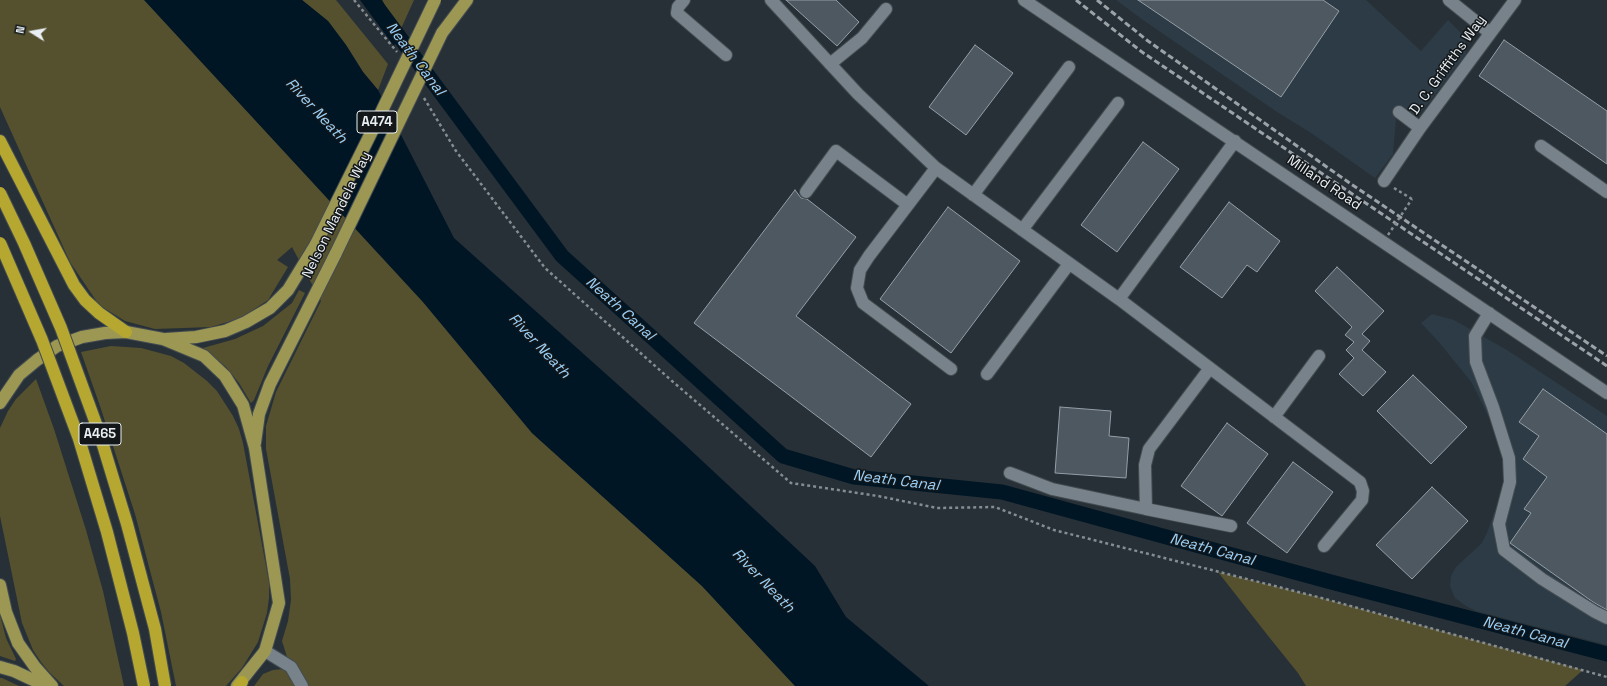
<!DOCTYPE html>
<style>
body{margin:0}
#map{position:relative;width:1607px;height:686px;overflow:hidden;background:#273036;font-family:"Space Grotesk",sans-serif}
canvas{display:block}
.north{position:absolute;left:12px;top:12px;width:40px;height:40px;-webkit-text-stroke:3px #13171a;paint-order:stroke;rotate:281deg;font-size:11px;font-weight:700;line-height:16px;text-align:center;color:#e9eff3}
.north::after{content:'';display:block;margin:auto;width:14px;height:18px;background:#e9eff3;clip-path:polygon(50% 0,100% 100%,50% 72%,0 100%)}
</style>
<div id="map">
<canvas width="1607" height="686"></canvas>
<div class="north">N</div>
</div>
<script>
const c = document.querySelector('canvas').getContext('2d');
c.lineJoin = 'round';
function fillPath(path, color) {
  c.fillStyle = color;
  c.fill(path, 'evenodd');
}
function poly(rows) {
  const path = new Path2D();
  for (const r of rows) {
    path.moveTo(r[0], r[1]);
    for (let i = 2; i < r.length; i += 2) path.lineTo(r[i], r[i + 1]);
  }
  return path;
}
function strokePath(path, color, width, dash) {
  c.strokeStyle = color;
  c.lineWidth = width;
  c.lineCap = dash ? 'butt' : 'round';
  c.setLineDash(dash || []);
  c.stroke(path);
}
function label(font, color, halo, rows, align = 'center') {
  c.font = font + ' "Space Grotesk",sans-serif';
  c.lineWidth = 3;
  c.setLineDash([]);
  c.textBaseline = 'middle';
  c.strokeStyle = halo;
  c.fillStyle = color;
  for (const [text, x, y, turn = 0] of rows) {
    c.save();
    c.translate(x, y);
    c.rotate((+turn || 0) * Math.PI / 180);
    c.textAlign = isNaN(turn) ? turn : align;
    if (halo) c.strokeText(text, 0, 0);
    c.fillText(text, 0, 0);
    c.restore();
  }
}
fillPath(poly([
 [1116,0,1366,0,1421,51,1448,20,1460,32,1464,39,1467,47,1466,54,1420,114,1417,115,1404,109,1396,119,1393,154,1375,178,1311,133,1277,112,1143,20],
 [1432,314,1454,320,1507,350,1607,416,1607,645,1476,611,1466,606,1455,598,1450,586,1451,576,1456,567,1482,543,1488,530,1494,513,1501,500,1507,470,1494,428,1472,383,1438,341,1421,323]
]), '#2c3b45');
fillPath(poly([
 [0,0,145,0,423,302,532,433,702,586,795,686,254,686,263,674,273,670,283,669,289,675,290,680,297,670,287,657,282,641,288,621,291,600,290,579,266,449,266,426,276,392,321,301,292,247,277,260,288,267,268,300,241,318,211,327,155,329,125,321,99,305,70,262,0,107],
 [302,0,336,0,388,64,378,90,363,72,346,45,328,21],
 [382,0,414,0,399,33,392,21],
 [299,290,305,293,268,366,254,400,251,403,239,383,226,367,203,348,235,339,263,326,292,303],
 [111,346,141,348,171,356,184,363,207,381,217,391,233,416,239,429,243,443,269,582,269,598,267,613,258,642,242,668,226,686,176,686,161,612,135,514,100,406,81,352],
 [36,379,54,429,86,530,103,591,124,686,64,686,50,673,41,662,33,650,22,623,0,516,0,428,8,411,16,399],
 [1218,572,1318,597,1583,670,1565,686,1306,686,1298,673,1269,637],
 [0,615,6,638,16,659,15,661,0,656],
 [0,678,2,678,19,686,0,686]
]), '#55512f');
fillPath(poly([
 [144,0,302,0,328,21,346,45,363,72,378,90,454,238,682,442,815,566,846,617,929,686,795,686,702,586,532,433,423,302],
 [360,0,382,0,399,33,394,46]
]), '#011625');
strokePath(poly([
 [372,0,562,256,783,456,854,477,1002,492,1331,582,1607,654]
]), '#011625', 15);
const building = poly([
 [786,0,836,0,859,22,837,46,786,0],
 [1138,0,1323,0,1339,11,1281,97,1138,0],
 [1504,40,1607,111,1607,164,1479,76,1504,40],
 [975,45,1013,73,966,135,929,107,975,45],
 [1143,142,1179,169,1117,252,1081,225,1143,142],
 [795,190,801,198,807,199,856,237,796,316,911,404,871,457,694,323,795,190],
 [1229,202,1280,241,1257,272,1247,265,1222,298,1180,267,1229,202],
 [948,207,1020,261,951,353,880,299,948,207],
 [1337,267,1384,311,1362,334,1370,341,1362,350,1386,372,1363,396,1339,374,1354,358,1346,350,1354,342,1345,335,1352,327,1315,291,1337,267],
 [1413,375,1467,427,1431,464,1377,411,1413,375],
 [1543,389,1607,434,1607,610,1593,602,1510,543,1531,513,1524,509,1547,477,1523,459,1539,436,1519,422,1543,389],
 [1060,407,1111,411,1109,436,1129,438,1126,478,1055,473,1060,407],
 [1227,423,1268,454,1222,516,1181,486,1227,423],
 [1293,462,1333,492,1287,553,1247,523,1293,462],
 [1432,487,1468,521,1412,579,1376,545,1432,487]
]);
fillPath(building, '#4e5860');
strokePath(building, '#949ea7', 1);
const minor = poly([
 [684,0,678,7,677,13,726,55],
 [771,0,858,94,936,168,1119,299,1360,482,1363,491,1362,500,1324,546],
 [1024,0,1607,393],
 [1449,0,1490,33],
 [830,64,862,38,886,9],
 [1399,112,1420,128],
 [1541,146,1607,192],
 [936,168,869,256,860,270,857,288,863,303,951,369],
 [1384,181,1420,128,1515,0],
 [806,192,836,151,908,205],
 [973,195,1069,67],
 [1022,230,1118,103],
 [1119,299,1235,141],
 [1489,313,1475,336,1476,362,1493,407,1509,458,1510,482,1499,524,1504,550,1542,579,1595,612,1607,618],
 [1210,368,1149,449,1145,465,1146,509,1231,526],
 [987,374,1069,264],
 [1274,417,1319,356],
 [1010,473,1052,489,1146,509],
 [265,651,291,667,302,686]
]);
const major = poly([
 [442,33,467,0],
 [166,339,196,337,225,331,246,322,270,308,288,290,316,244],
 [0,403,19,375,37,360,57,346,82,337,105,333,126,332,163,339,204,356,225,376,243,405,255,448,279,603,265,651,237,686],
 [255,443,259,414,270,384,336,253],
 [0,585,6,612,18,643,35,667,52,686],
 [0,667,14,671,46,686]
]);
const highway = poly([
 [0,141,74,285,85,300,99,313,126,332],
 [239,686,242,682]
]);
strokePath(minor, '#444c51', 14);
strokePath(major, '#444c51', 14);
strokePath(highway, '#444c51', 14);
strokePath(poly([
 [354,0,397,52],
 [424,98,456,151,545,268,672,381,791,483,878,496,937,508,995,507,1054,530,1318,597,1607,677],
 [1394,188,1412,199]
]), '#858d92', 2.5, [3, 3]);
strokePath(minor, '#77828a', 12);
strokePath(major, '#9c9853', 12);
strokePath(highway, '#b5a72f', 12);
strokePath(poly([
 [1076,0,1142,52,1607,366],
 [1097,0,1148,41,1351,184,1607,356]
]), '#9ca3a8', 3, [6, 3]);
const majorBridge = poly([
 [316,244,378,119,435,0],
 [336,253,442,33]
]);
const highwayBridge = poly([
 [0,193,24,243,61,328,99,432,127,524,155,629,165,686],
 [0,243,42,340,79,439,107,532,133,633,144,686]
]);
strokePath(majorBridge, '#444c51', 14, []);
strokePath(highwayBridge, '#444c51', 14, []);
strokePath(poly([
 [1388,235,1412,199]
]), '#858d92', 2.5, [3, 3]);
strokePath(majorBridge, '#9c9853', 12);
strokePath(highwayBridge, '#b5a72f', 12);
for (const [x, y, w] of [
 [377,122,40],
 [100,434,42]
]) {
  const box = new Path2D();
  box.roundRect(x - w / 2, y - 11, w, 22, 3);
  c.fillStyle = '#13171a';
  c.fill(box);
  strokePath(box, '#e9eff3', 1);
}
label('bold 13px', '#e9eff3', null, [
 ["A474",377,122],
 ["A465",100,434]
]);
label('14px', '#e9eff3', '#13171a', [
 ["D. C. Griffiths Way",1448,65,-54],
 ["Milland Road",1324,183,34],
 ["Nelson Mandela Way",337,215,-64]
]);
label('italic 15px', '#99d0f8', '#13171a', [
 ["Neath Canal",415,59,53],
 ["River Neath",316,111,47],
 ["Neath Canal",620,309,42],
 ["River Neath",539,346,47],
 ["Neath Canal",896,481,7],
 ["Neath Canal",1212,550,15],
 ["River Neath",763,581,46],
 ["Neath Canal",1525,633,15]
]);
</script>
